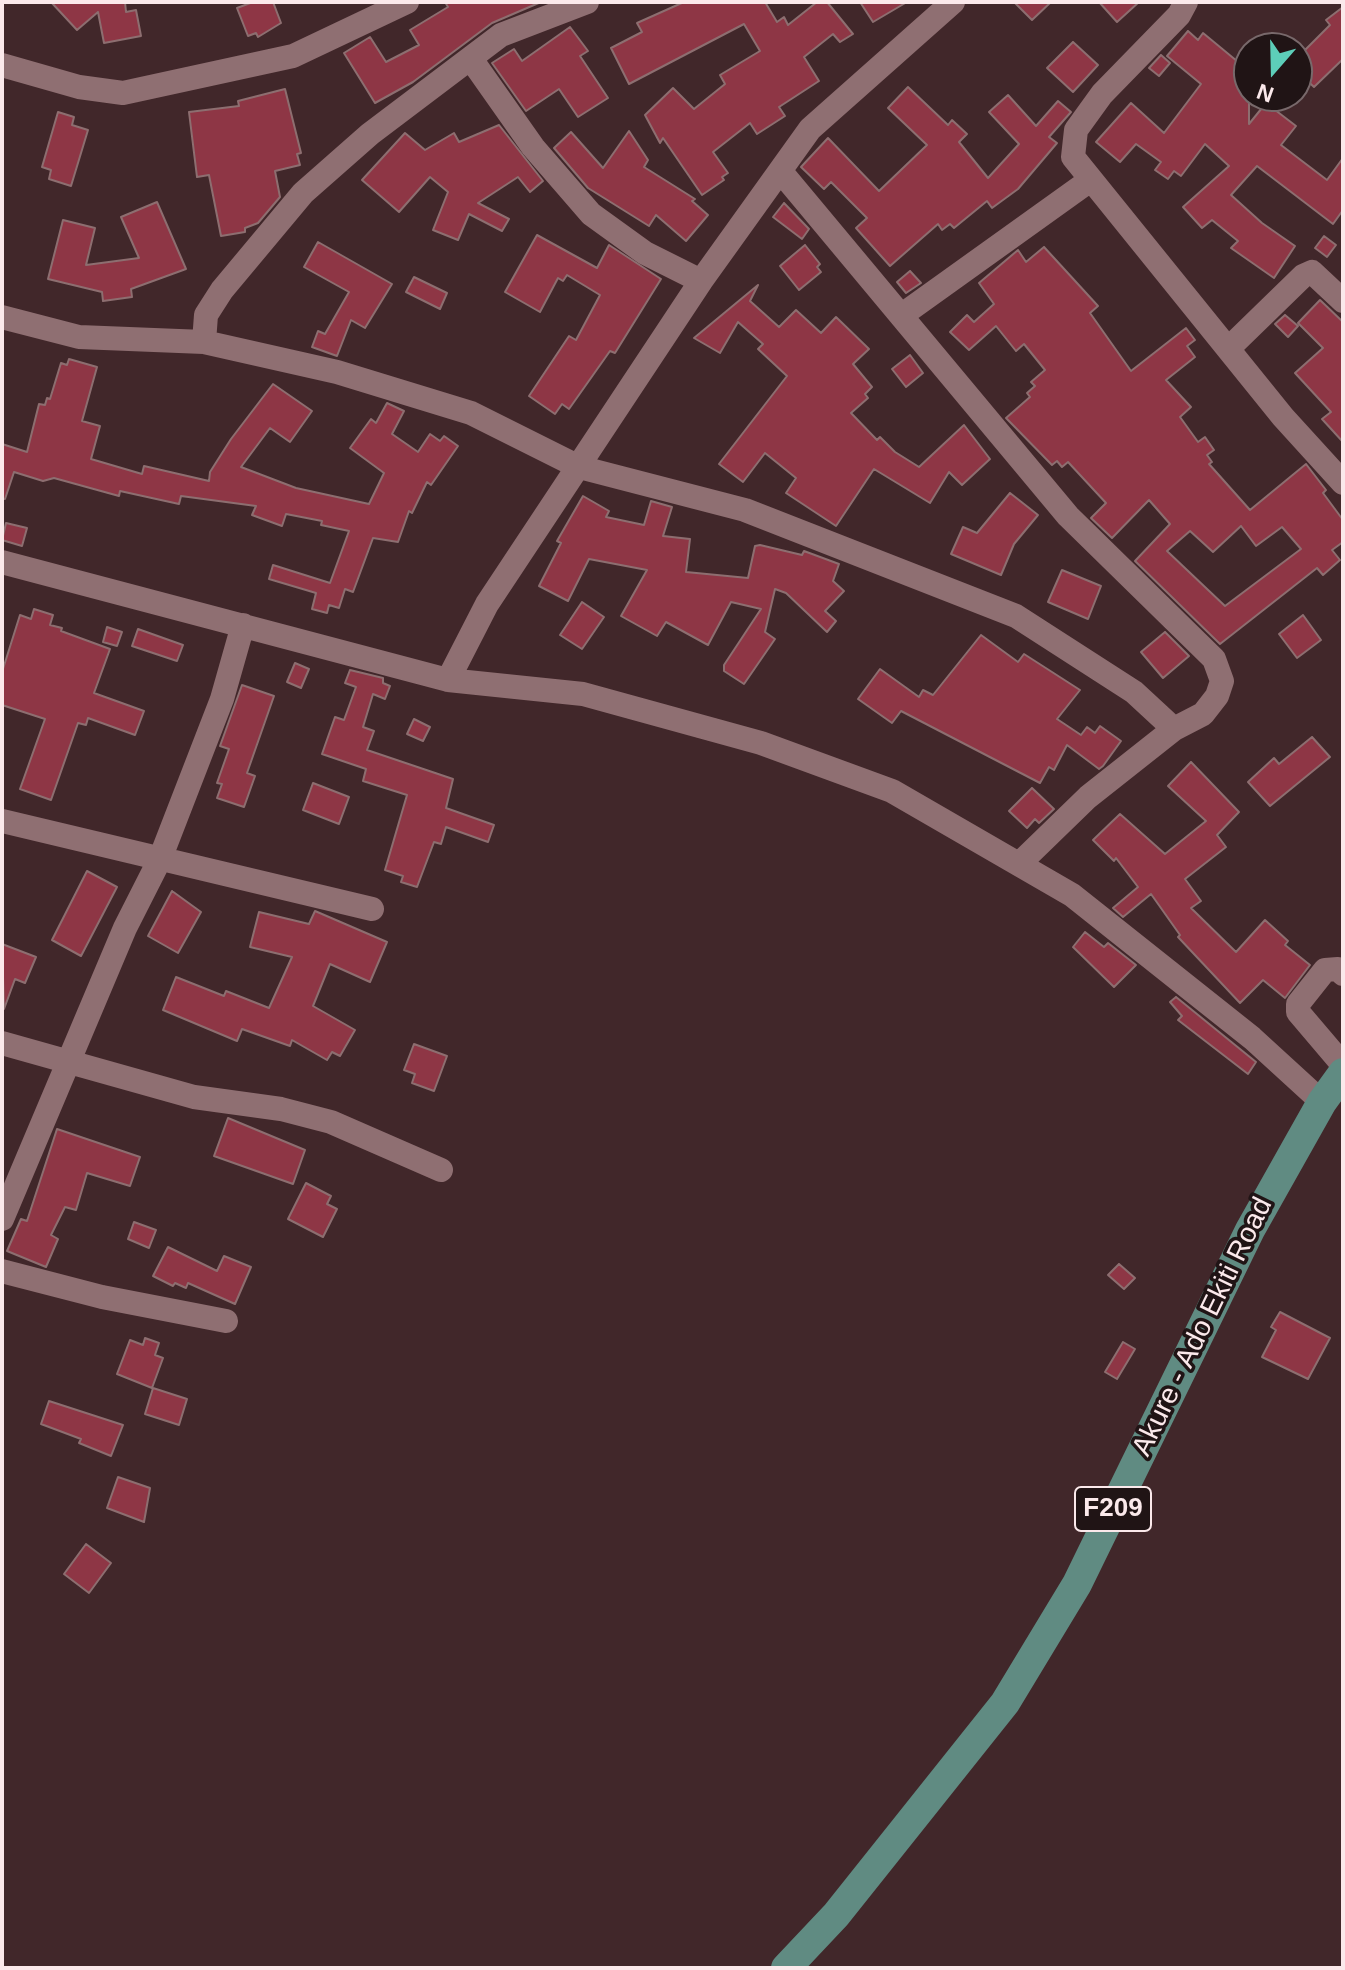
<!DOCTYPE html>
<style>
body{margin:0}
#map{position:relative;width:1345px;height:1970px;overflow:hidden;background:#41272a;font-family:Arial,sans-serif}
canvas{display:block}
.frame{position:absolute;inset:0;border:4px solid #fbe9eb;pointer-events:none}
.north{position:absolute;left:1233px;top:32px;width:80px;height:80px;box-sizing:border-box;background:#201415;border:2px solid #78696b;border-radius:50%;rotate:200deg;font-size:22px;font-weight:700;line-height:32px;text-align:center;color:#fbe9eb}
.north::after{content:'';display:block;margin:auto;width:28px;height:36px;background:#5dceb9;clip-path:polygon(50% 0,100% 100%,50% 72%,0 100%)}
</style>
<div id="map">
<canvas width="1345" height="1970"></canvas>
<div class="frame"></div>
<div class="north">N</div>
</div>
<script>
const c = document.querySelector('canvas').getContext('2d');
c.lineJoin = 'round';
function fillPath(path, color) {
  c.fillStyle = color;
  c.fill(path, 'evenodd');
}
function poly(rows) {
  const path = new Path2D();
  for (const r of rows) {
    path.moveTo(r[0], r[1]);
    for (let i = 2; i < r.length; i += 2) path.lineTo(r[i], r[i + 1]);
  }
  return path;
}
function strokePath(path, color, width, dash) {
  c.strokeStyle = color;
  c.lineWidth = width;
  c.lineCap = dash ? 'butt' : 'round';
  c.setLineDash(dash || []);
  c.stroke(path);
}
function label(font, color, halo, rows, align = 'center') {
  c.font = font + ' Arial,sans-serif';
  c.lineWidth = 7;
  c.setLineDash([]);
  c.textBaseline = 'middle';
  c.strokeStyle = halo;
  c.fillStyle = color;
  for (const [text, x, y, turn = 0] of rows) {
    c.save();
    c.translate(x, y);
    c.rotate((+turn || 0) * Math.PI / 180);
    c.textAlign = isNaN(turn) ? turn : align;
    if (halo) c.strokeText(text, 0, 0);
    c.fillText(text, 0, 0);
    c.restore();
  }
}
const building = poly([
 [51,2,125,2,126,12,136,10,141,36,104,43,98,12,77,30,51,2],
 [253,2,273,2,281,23,258,37,256,33,248,36,237,8,253,2],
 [445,2,541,2,492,23,413,82,375,103,344,53,370,37,386,62,419,45,410,30,448,7,445,2],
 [684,2,765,2,777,22,784,17,788,25,817,2,827,2,853,34,840,42,833,34,804,57,819,81,779,107,785,116,757,134,750,123,713,152,728,173,722,177,724,180,702,195,663,138,660,143,645,115,673,88,694,109,725,84,720,75,760,51,744,24,629,84,611,48,642,32,637,23,684,2],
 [860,2,907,2,873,22,860,2],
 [1014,2,1051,2,1032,20,1014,2],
 [1099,2,1139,2,1117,22,1099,2],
 [1343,7,1343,59,1314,87,1297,71,1297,42,1305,50,1330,25,1326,20,1343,7],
 [570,27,588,51,580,56,608,98,578,117,559,89,526,111,492,63,514,49,522,61,570,27],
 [1188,31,1198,40,1203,33,1249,71,1249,124,1266,103,1296,126,1281,145,1327,180,1343,158,1343,210,1333,224,1257,166,1231,195,1262,223,1295,246,1274,278,1231,248,1238,241,1212,220,1202,228,1183,207,1229,166,1205,144,1181,176,1174,171,1168,179,1155,170,1161,162,1136,144,1120,162,1096,142,1131,103,1164,133,1201,84,1167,56,1188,31],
 [1073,42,1098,65,1073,92,1047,68,1073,42],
 [1161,55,1170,63,1159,76,1149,68,1161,55],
 [908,87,948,125,952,120,967,134,959,142,988,178,1019,144,989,112,1008,95,1036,126,1058,101,1071,112,1049,137,1057,143,1018,189,992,208,987,201,954,228,950,224,942,230,938,224,890,266,856,228,867,218,831,182,824,189,801,167,828,138,879,191,927,145,888,108,908,87],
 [285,89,301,153,297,154,300,165,275,171,280,197,258,223,245,228,245,232,221,236,209,175,197,177,189,112,239,106,238,101,285,89],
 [58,112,74,117,72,125,88,130,71,186,49,179,51,170,42,167,58,112],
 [499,125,543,181,530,192,518,177,478,203,509,219,502,231,469,214,458,240,433,230,448,192,430,177,399,212,362,180,405,133,425,150,454,133,459,142,499,125],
 [629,131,648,160,644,167,695,199,692,201,708,215,686,241,656,215,649,226,588,188,554,148,571,132,603,168,629,131],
 [157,202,186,269,131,289,132,297,103,301,102,292,48,279,63,220,95,228,86,265,139,258,121,217,157,202],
 [784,203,809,229,802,239,773,217,784,203],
 [537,235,597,268,609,245,661,279,615,353,610,351,569,409,562,404,555,414,529,396,569,336,576,340,600,295,567,275,563,281,558,278,540,312,505,292,537,235],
 [1324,236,1336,245,1327,257,1315,248,1324,236],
 [318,242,392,284,365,328,351,320,337,356,312,347,318,331,325,334,349,292,304,267,318,242],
 [805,245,820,264,817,267,821,272,799,290,780,266,805,245],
 [1044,247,1098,306,1090,313,1131,371,1186,328,1195,340,1187,346,1195,357,1166,380,1191,407,1180,417,1198,442,1205,437,1214,450,1207,455,1212,462,1209,464,1250,510,1306,464,1326,490,1323,493,1343,520,1343,542,1332,550,1340,560,1323,575,1317,568,1220,644,1135,561,1170,524,1149,500,1112,538,1091,518,1106,503,1068,462,1062,467,1057,461,1052,465,1006,418,1030,397,1027,393,1035,386,1031,382,1045,370,1024,344,1016,351,996,326,969,350,950,332,967,315,974,322,994,304,979,283,1018,250,1026,262,1044,247],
 [1241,526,1256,546,1282,527,1301,549,1225,606,1167,551,1190,531,1213,552,1241,526],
 [910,271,921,283,906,293,897,282,910,271],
 [414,277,447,293,440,309,406,292,414,277],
 [758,285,750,301,779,327,796,310,821,333,836,317,869,349,853,364,872,387,865,394,868,398,851,413,877,440,880,437,895,452,919,467,964,425,990,459,962,485,949,472,930,503,874,469,836,526,786,493,796,478,765,453,743,482,719,464,787,376,758,349,763,344,738,322,720,353,694,338,758,285],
 [1320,300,1343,322,1343,442,1322,419,1331,412,1295,373,1323,348,1298,323,1320,300],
 [1285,315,1298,326,1288,337,1275,324,1285,315],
 [910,355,923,373,906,387,892,369,910,355],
 [69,359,97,367,82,421,100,426,91,459,142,474,144,466,209,481,210,472,231,439,273,384,312,411,290,442,270,428,241,467,296,488,369,504,384,473,350,448,371,419,376,423,387,403,404,411,392,434,418,452,430,434,440,441,444,436,458,446,431,485,427,482,412,513,409,511,398,542,373,538,353,592,345,589,339,608,329,605,327,613,312,609,316,593,269,579,273,565,330,583,349,531,321,525,322,521,286,514,282,526,252,515,256,506,181,496,179,504,120,491,119,496,54,478,43,481,14,472,5,499,2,499,2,444,27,452,39,404,45,405,47,398,50,399,61,363,67,365,69,359],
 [1010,493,1038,515,1014,544,1001,575,951,554,963,527,977,533,1010,493],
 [583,496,609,511,606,517,644,525,651,501,672,507,663,536,690,539,686,572,748,578,755,546,760,545,802,555,804,551,839,564,833,581,844,591,825,611,836,621,827,632,786,593,775,589,765,632,775,639,744,684,724,671,724,665,761,609,731,602,708,645,666,622,657,636,621,616,647,570,589,559,568,601,539,586,561,543,557,541,583,496],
 [6,523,27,528,22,546,2,540,6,523],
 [1062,570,1101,586,1088,619,1048,602,1062,570],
 [582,602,604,617,582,649,560,635,582,602],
 [34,609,53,615,50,625,62,628,61,631,110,649,94,693,144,711,135,735,88,718,86,725,78,723,51,800,20,789,45,719,2,705,2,672,20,615,31,619,34,609],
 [1303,615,1321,640,1297,658,1279,634,1303,615],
 [107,627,122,632,117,646,103,642,107,627],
 [138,629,183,645,177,661,132,646,138,629],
 [1165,632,1189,656,1163,678,1141,652,1165,632],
 [981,635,1018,662,1024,654,1080,690,1057,719,1081,735,1087,727,1095,733,1100,726,1121,741,1103,766,1099,769,1067,745,1054,770,1049,767,1040,783,901,711,892,723,858,699,880,669,919,697,923,690,933,695,981,635],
 [295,663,309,669,301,688,287,682,295,663],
 [350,670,383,678,383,683,390,686,385,699,373,694,363,727,374,731,367,750,453,779,446,808,494,825,488,842,446,827,441,844,434,842,417,887,401,882,403,876,385,870,407,795,363,781,366,769,322,754,335,717,344,720,356,687,345,683,350,670],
 [242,685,274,696,247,773,255,776,244,807,217,798,222,784,217,783,229,749,220,746,242,685],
 [414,719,430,727,423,741,407,734,414,719],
 [1312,737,1330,757,1270,806,1248,782,1274,758,1279,764,1312,737],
 [1191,762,1239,812,1217,835,1226,847,1185,879,1201,901,1191,908,1236,952,1265,920,1288,941,1285,945,1310,965,1285,998,1263,980,1240,1003,1178,937,1180,935,1151,894,1123,917,1113,908,1138,887,1116,858,1114,861,1093,840,1120,814,1165,854,1206,821,1168,786,1191,762],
 [313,783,349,797,339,824,303,810,313,783],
 [1032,788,1054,809,1039,823,1035,819,1027,828,1009,811,1032,788],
 [87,871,117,887,81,956,52,940,87,871],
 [172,891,201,912,178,953,148,936,172,891],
 [315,911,387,942,370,982,330,964,313,1006,355,1030,340,1056,332,1052,327,1060,292,1040,290,1046,242,1029,237,1041,163,1010,176,977,224,996,226,991,269,1008,292,957,250,947,259,912,309,924,315,911],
 [1085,932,1104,947,1108,943,1136,965,1114,987,1073,947,1085,932],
 [2,944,36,957,25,983,15,979,4,1009,2,944],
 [1176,997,1256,1062,1248,1074,1178,1020,1182,1016,1170,1002,1176,997],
 [414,1044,447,1056,434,1091,412,1083,415,1074,404,1070,414,1044],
 [228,1118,305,1150,293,1184,214,1156,228,1118],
 [57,1129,140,1157,130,1186,87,1173,76,1210,65,1207,51,1235,58,1239,46,1267,7,1251,21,1219,27,1221,57,1129],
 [306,1183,331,1196,327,1204,337,1209,323,1237,288,1219,306,1183],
 [134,1222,156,1230,149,1248,128,1239,134,1222],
 [168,1247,217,1271,224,1256,251,1267,235,1304,188,1283,186,1288,175,1283,173,1286,153,1276,168,1247],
 [1119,1264,1135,1278,1124,1289,1108,1275,1119,1264],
 [1280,1312,1330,1338,1308,1379,1262,1357,1276,1330,1271,1327,1280,1312],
 [145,1338,159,1343,155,1355,163,1358,152,1388,117,1374,130,1340,143,1345,145,1338],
 [1123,1342,1135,1349,1117,1379,1105,1372,1123,1342],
 [153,1388,187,1399,179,1425,145,1414,153,1388],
 [49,1401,123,1425,111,1456,79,1443,81,1439,41,1424,49,1401],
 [118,1477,150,1488,144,1522,107,1508,118,1477],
 [86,1544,111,1563,89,1593,64,1574,86,1544]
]);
fillPath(building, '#8e3645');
strokePath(building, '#8d6e70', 2);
strokePath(poly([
 [1186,2,1179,15,1102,94,1076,130,1073,157,1283,417,1343,483],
 [471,59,533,147,591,214,645,253,701,281],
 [2,65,79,87,123,93,293,56,407,2],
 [782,173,1068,516,1214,659,1222,681,1217,696,1203,714,1174,729,1088,797,1020,863],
 [902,315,1089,181],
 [2,317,79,337,204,342,337,372,471,413,579,467,745,510,1016,616,1134,692,1174,729],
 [204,342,206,315,222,290,303,193,370,134,501,35,587,2],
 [1229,348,1303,276,1312,272,1343,301],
 [2,562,448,680,583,694,761,743,892,791,1072,895,1252,1038,1322,1102],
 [448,680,487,604,701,281,810,129,953,2],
 [2,821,372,909],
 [1343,974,1338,969,1325,970,1298,1004,1298,1012,1343,1065],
 [2,1043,194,1097,281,1109,331,1122,441,1170],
 [2,1219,125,928,160,859,222,699,243,625],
 [2,1271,102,1297,226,1321]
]), '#8f6f72', 24);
strokePath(poly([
 [786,1968,836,1915,1005,1703,1077,1584,1250,1230,1322,1102,1343,1073]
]), '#608b82', 30);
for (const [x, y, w] of [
 [1113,1509,76]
]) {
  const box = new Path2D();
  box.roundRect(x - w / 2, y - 22, w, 44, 6);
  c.fillStyle = '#201415';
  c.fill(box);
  strokePath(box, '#fbe9eb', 2);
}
label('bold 26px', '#fbe9eb', null, [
 ["F209",1113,1509]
]);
label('28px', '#fbe9eb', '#201415', [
 ["Akure - Ado Ekiti Road",1203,1327,-64]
]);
</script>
